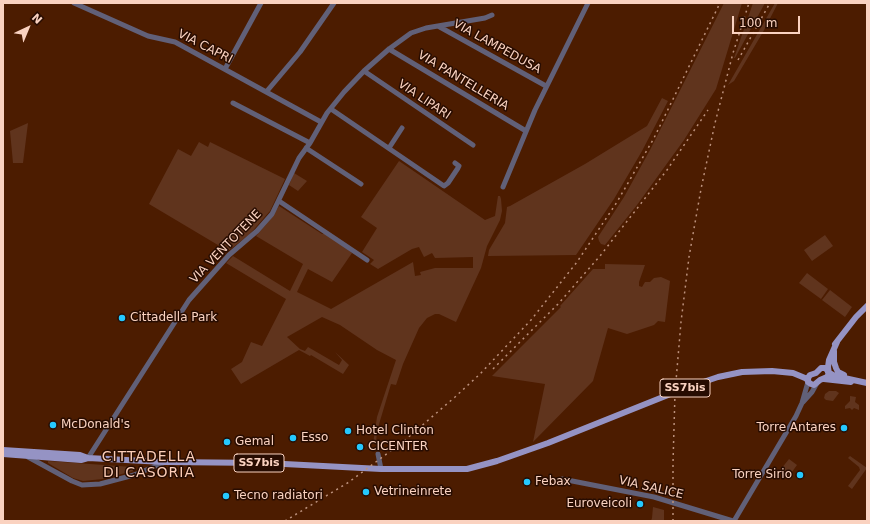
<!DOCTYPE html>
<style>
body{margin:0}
#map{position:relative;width:870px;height:524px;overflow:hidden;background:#4c1c00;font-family:"DejaVu Sans",sans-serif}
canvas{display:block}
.frame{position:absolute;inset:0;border:4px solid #fad2c0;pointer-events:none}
.north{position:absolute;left:8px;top:8px;width:40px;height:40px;-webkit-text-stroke:3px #270c01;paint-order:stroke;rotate:44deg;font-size:11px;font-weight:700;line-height:16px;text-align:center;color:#fad2c0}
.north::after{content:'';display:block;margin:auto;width:14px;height:18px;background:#fad2c0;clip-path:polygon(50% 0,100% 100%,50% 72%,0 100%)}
.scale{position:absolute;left:732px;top:16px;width:68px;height:18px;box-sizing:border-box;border:2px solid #fad2c0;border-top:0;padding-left:5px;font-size:12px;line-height:14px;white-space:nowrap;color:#fad2c0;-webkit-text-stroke:3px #270c01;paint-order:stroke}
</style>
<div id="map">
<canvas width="870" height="524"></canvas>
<div class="frame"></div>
<div class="north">N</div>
<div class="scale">100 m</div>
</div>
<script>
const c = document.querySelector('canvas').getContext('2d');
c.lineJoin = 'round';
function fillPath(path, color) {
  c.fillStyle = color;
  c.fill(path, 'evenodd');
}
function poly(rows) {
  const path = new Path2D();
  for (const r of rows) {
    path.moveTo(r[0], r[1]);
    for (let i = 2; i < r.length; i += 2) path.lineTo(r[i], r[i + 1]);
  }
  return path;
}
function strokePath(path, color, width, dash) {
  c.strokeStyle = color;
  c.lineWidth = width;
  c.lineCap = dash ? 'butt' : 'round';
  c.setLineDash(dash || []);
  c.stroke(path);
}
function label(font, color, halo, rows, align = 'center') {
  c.font = font + ' "DejaVu Sans",sans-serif';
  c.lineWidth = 3;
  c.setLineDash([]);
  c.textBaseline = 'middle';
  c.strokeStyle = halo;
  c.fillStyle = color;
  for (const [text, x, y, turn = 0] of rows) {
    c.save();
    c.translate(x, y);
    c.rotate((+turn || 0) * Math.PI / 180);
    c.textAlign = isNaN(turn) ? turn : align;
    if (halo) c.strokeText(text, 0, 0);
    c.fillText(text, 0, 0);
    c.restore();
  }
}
fillPath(poly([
 [724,3,742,3,716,89,684,140,637,205,605,245,601,244,599,241,598,237,624,197,650,150],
 [753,3,765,3,735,58,734,58],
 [775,3,778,3,763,32,734,81,728,85],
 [662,98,668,101,642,151,614,199,576,255,488,256,489,250,505,223,507,207,510,206,585,164,647,126],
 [28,123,23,163,13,163,10,131],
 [199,142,208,147,210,142,285,179,270,211,249,235,228,251,149,204,178,149,191,156],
 [399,161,485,220,495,216,498,196,500,196,501,199,502,211,500,220,487,246,481,268,456,322,439,314,435,314,427,318,419,328,403,364,396,385,391,384,377,431,376,443,373,444,377,417,396,360,377,350,340,325,322,317,287,337,300,349,305,351,308,347,339,365,342,360,335,352,349,365,343,374,311,355,310,356,299,350,241,384,231,369,242,362,251,342,262,346,286,299,226,263,233,256,290,291,303,264,256,236,270,220,279,206,322,234,325,234,342,245,352,253,332,282,308,269,297,292,331,309,413,262,415,276,421,275,420,272,435,268,473,268,473,257,435,258,432,253,424,257,419,247,412,249,378,269,370,264,374,260,362,252,377,228,361,217],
 [294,173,307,181,298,191,289,185],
 [825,235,833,246,812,261,804,250],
 [605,264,645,265,639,282,639,286,642,287,645,282,650,282,654,278,661,277,670,281,665,322,658,321,654,325,627,334,608,328,593,381,533,442,545,384,492,376,561,307,560,306,593,269,605,269],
 [807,273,828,289,821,299,799,283],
 [830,290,852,307,845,317,822,300],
 [829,391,836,391,839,393,833,401,826,400,824,398,825,394],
 [850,396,856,397,855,402,859,405,859,410,854,408,852,410,850,408,845,409,845,406,850,401],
 [850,456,867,468,852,489,848,486,860,470,859,467,848,458],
 [789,459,797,465,789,476,781,469],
 [48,461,132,467,133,471,103,479,83,481,73,478,48,463],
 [653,507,664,510,664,521,651,521,652,518]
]), '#60341d');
strokePath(poly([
 [74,3,148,36,175,42,321,122],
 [438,26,546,86],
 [389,49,526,131],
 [225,69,261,3],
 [364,71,473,145],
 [267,91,300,52,334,3],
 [233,103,310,143],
 [331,109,444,186,448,183,458,168,459,166,455,163],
 [306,148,361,184],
 [389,148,402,128],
 [503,187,535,110,588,3],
 [279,201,367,260],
 [803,402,812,392,817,383],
 [378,454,381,469],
 [28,457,72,481,82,485,100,484,134,475,163,463],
 [88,458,189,300,229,255,257,231,272,214,299,158,310,143,327,113,344,92,364,71,389,49,411,33,426,28,485,18,492,15],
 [562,479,654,497,733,521],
 [734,521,796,416,802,403,808,382]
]), '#616078', 5);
strokePath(poly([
 [835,344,856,317,867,306],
 [834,351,834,362,836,368,838,372,844,375],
 [828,371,825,368,821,368,816,373,810,375,808,378,808,382,811,384,814,385,820,380,827,377,829,374,828,367,829,360,837,342],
 [828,372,835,376,867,383],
 [824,379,851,382],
 [3,450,80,455,88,458,164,462,265,463,381,469,467,469,497,461,548,443,683,389,718,377,742,372,772,371,793,373,805,378,808,380],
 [3,454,81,460,88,458]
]), '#9593c4', 6);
strokePath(poly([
 [738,60,770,3],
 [493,369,558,304,600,256,667,170,708,110],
 [285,521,349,482,404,441,455,397,480,374,531,320,577,262,617,202,654,138,720,3],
 [673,521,673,463,675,393,681,322,689,257,701,189,715,123,733,53,749,3]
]), '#bc917c', 1.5, [2, 4]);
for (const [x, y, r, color] of [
 [122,318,4,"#25c9fe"],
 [53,425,4,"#25c9fe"],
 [844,428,4,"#25c9fe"],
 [348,431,4,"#25c9fe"],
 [293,438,4,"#25c9fe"],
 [227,442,4,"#25c9fe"],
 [360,447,4,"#25c9fe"],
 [800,475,4,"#25c9fe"],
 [527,482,4,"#25c9fe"],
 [366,492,4,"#25c9fe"],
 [226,496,4,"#25c9fe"],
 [640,504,4,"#25c9fe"]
]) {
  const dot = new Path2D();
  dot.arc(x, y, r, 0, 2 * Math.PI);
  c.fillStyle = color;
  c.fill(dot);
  strokePath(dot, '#270c01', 1.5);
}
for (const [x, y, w] of [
 [685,388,50],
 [259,463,50]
]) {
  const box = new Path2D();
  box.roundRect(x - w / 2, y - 9, w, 18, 3);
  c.fillStyle = '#270c01';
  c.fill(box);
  strokePath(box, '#fad2c0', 1);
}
label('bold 11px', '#fad2c0', null, [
 ["SS7bis",685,388],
 ["SS7bis",259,463]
]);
label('12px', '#fad2c0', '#270c01', [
 ["VIA CAPRI",205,47,27],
 ["VIA LAMPEDUSA",497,47,29],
 ["VIA PANTELLERIA",463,81,31],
 ["VIA LIPARI",424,100,34],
 ["VIA VENTOTENE",226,247,-46],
 ["VIA SALICE",651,488,13]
]);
label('12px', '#fad2c0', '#270c01', [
 ["Cittadella Park",130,318],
 ["McDonald's",61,425],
 ["Torre Antares",836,428,"right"],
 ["Hotel Clinton",356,431],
 ["Esso",301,438],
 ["Gemal",235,442],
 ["CICENTER",368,447],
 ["Torre Sirio",792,475,"right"],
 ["Febax",535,482],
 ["Vetrineinrete",374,492],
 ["Tecno radiatori",234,496],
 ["Euroveicoli",632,504,"right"]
], 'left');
c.letterSpacing = '1px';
label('14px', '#fdceb8', '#270c01', [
 ["CITTADELLA",149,457],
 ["DI CASORIA",149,473]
]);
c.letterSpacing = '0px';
</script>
